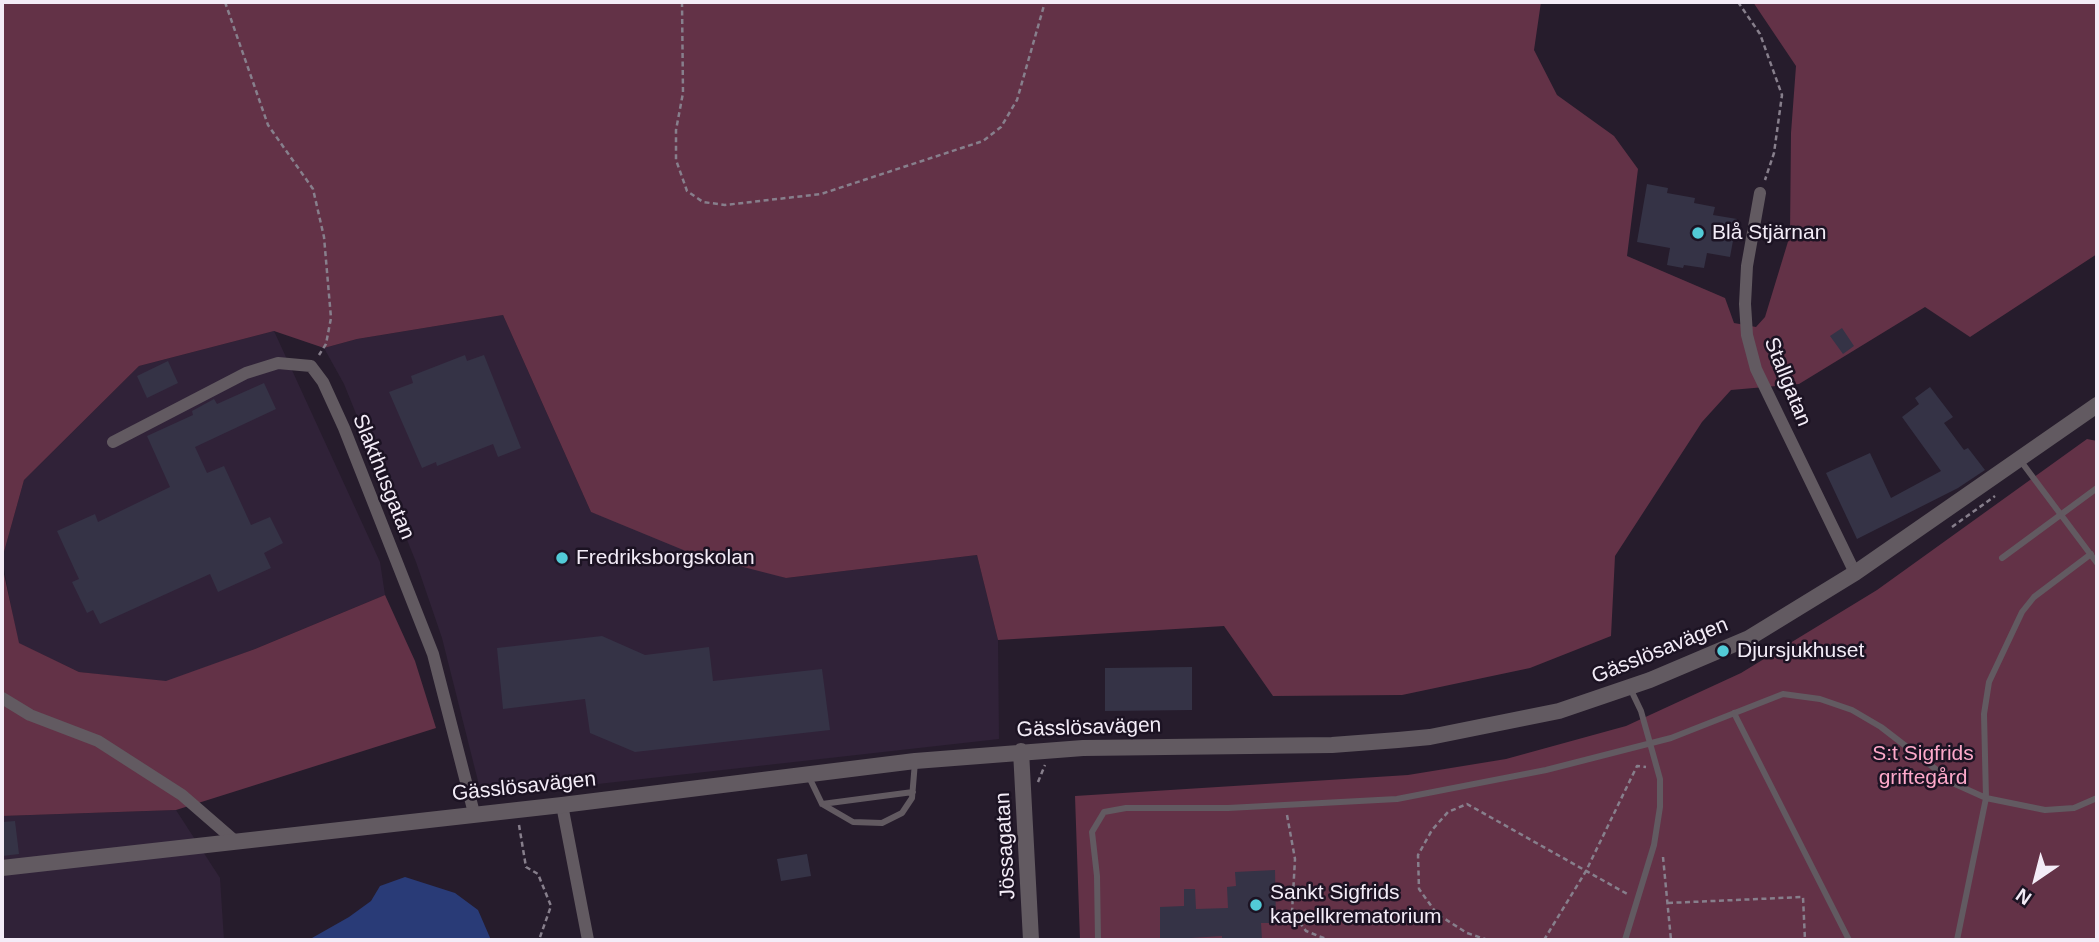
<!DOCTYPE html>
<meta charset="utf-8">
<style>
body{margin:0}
#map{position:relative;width:2099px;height:942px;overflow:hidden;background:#261c2c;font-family:Helvetica,sans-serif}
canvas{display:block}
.frame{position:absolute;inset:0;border:4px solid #f3ecf7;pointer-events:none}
.north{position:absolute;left:2001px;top:844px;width:70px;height:70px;-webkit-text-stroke:5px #1c1323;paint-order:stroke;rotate:215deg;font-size:19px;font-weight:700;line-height:28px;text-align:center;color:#f3ecf7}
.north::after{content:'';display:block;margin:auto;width:24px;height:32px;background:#f3ecf7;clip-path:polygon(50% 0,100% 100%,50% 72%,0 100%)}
</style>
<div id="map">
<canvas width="2099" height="942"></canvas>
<div class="frame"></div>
<div class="north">N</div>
</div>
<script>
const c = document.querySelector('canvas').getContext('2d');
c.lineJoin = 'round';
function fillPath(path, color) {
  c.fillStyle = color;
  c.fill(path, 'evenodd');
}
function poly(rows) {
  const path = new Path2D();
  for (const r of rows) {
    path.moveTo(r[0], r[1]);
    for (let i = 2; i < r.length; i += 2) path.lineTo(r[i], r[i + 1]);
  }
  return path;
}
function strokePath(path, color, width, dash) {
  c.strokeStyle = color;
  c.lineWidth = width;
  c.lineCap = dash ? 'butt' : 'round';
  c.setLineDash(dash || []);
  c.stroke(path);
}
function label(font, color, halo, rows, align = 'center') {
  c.font = font + ' Helvetica,sans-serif';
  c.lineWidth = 5;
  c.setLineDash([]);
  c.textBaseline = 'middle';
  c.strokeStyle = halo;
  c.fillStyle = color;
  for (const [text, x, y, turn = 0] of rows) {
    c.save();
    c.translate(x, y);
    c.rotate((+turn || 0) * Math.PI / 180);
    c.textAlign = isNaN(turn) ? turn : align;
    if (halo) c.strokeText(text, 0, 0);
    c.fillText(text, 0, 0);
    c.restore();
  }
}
fillPath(poly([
 [503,315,591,512,786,578,977,555,998,640,999,739,482,797,442,638,416,562,344,384,324,348,357,339],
 [274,331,380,562,385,595,255,649,166,682,79,672,18,643,2,559,24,480,139,366],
 [176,810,220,878,224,940,2,940,2,816]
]), '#302238');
fillPath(poly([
 [2,2,1541,2,1534,50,1557,95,1614,136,1638,169,1627,256,1725,298,1734,323,1756,327,1765,317,1790,235,1791,133,1796,66,1753,2,2097,2,2097,254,1970,337,1925,307,1799,384,1731,390,1702,422,1615,556,1611,636,1530,668,1402,695,1273,696,1224,626,998,640,977,555,786,578,693,554,591,512,503,315,357,339,324,348,274,331,139,366,24,480,2,559],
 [2087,439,2097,441,2097,940,1080,940,1075,796,1408,775,1506,759,1626,726,1741,673,1877,590],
 [2,565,19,643,79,672,166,681,255,649,385,595,415,661,436,728,176,810,2,816]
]), '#633247');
fillPath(poly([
 [405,877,455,893,478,910,491,940,302,940,312,938,349,917,371,901,380,886]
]), '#293b77');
fillPath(poly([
 [1647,184,1668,188,1667,193,1695,198,1694,203,1715,207,1713,215,1737,219,1730,257,1707,253,1704,268,1684,265,1683,268,1667,265,1670,248,1637,242],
 [1842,328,1854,346,1843,354,1830,336],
 [465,355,467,361,484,355,521,448,498,457,493,444,437,466,436,462,422,468,389,392,413,383,411,376],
 [168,361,178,383,147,398,137,376],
 [264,383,276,409,195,447,207,473,224,466,251,525,270,517,283,543,264,553,271,568,218,592,210,574,100,624,93,610,87,613,72,582,79,579,57,531,95,514,98,522,170,487,147,436,193,415,192,411,214,399,217,404],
 [1930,387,1953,417,1944,423,1964,450,1968,448,1985,470,1958,488,1857,539,1826,473,1870,453,1891,498,1941,471,1902,417,1919,404,1915,398],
 [602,636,645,655,709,647,713,681,822,669,830,730,635,752,590,733,585,699,503,709,497,648],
 [1192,667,1192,710,1105,711,1105,668],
 [15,821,19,854,2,856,2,822],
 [807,854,811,876,781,881,777,859],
 [1275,870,1276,923,1261,923,1262,940,1222,940,1222,936,1160,940,1160,907,1184,906,1184,889,1195,889,1196,909,1228,908,1227,887,1236,886,1235,872]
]), '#353346');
strokePath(poly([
 [225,2,268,125,313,189,324,237,331,318,326,344,319,355],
 [682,2,683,93,676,130,676,160,687,191,703,202,725,205,821,194,983,141,1001,127,1017,100,1045,2],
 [1738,2,1760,34,1782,95,1774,153,1765,180],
 [1952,527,1995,496],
 [1038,782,1045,765],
 [1287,815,1295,859,1292,912,1306,931,1329,940],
 [519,825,526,867,538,874,551,906,539,940],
 [1663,857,1671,940],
 [1668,903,1803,897,1805,940],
 [1488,940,1467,933,1437,914,1419,889,1418,855,1432,830,1448,812,1467,804,1629,895],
 [1544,940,1586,871,1637,766,1646,767]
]), '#877f8c', 2.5, [5, 3.5]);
strokePath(poly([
 [2020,460,2097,563],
 [2002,558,2097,488],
 [1734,713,1849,940],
 [809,777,822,804,853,822,882,823,902,813,912,798,915,762],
 [822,804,913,792],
 [1098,940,1097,876,1092,832,1104,812,1126,808,1228,808,1397,799,1546,770,1671,738,1783,694,1820,699,1852,710,1881,727,1955,784,1986,798,2045,810,2074,808,2097,798],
 [1625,940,1654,845,1660,807,1660,779,1641,711,1630,688],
 [1957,940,1986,798,1984,714,1989,682,2022,612,2034,597,2091,554]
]), '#625a61', 6);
strokePath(poly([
 [1760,193,1747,266,1745,304,1747,335,1756,369,1855,573],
 [113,442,246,373,278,363,311,366,323,382,344,428,433,654,474,813],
 [2,698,30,715,98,741,182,795,235,841],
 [562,805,588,940]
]), '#625a61', 12);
strokePath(poly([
 [1021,751,1031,940],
 [2,868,562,805,915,761,1083,748,1332,745,1398,740,1430,737,1559,711,1650,680,1749,638,1855,573,2097,405]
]), '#625a61', 16);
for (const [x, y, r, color] of [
 [1698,233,7,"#52cbd7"],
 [562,558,7,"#52cbd7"],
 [1723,651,7,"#52cbd7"],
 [1256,905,7,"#52cbd7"]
]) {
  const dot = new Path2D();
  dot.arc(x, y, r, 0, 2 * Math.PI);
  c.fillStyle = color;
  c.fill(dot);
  strokePath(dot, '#1c1323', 2.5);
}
label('21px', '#f3ecf7', '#1c1323', [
 ["Blå Stjärnan",1712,233],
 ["Fredriksborgskolan",576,558],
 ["Djursjukhuset",1737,651],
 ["Sankt Sigfrids",1270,893],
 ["kapellkrematorium",1270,917]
], 'left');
label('21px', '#f3ecf7', '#1c1323', [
 ["Stallgatan",1787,382,68],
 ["Slakthusgatan",383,477,68],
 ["Gässlösavägen",1660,651,-22],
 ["Gässlösavägen",1089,728,-2],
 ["Gässlösavägen",524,787,-6],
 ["Jössagatan",1006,846,-93]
]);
label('21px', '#fea9ca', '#1c1323', [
 ["S:t Sigfrids",1923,754],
 ["griftegård",1923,778]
]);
</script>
